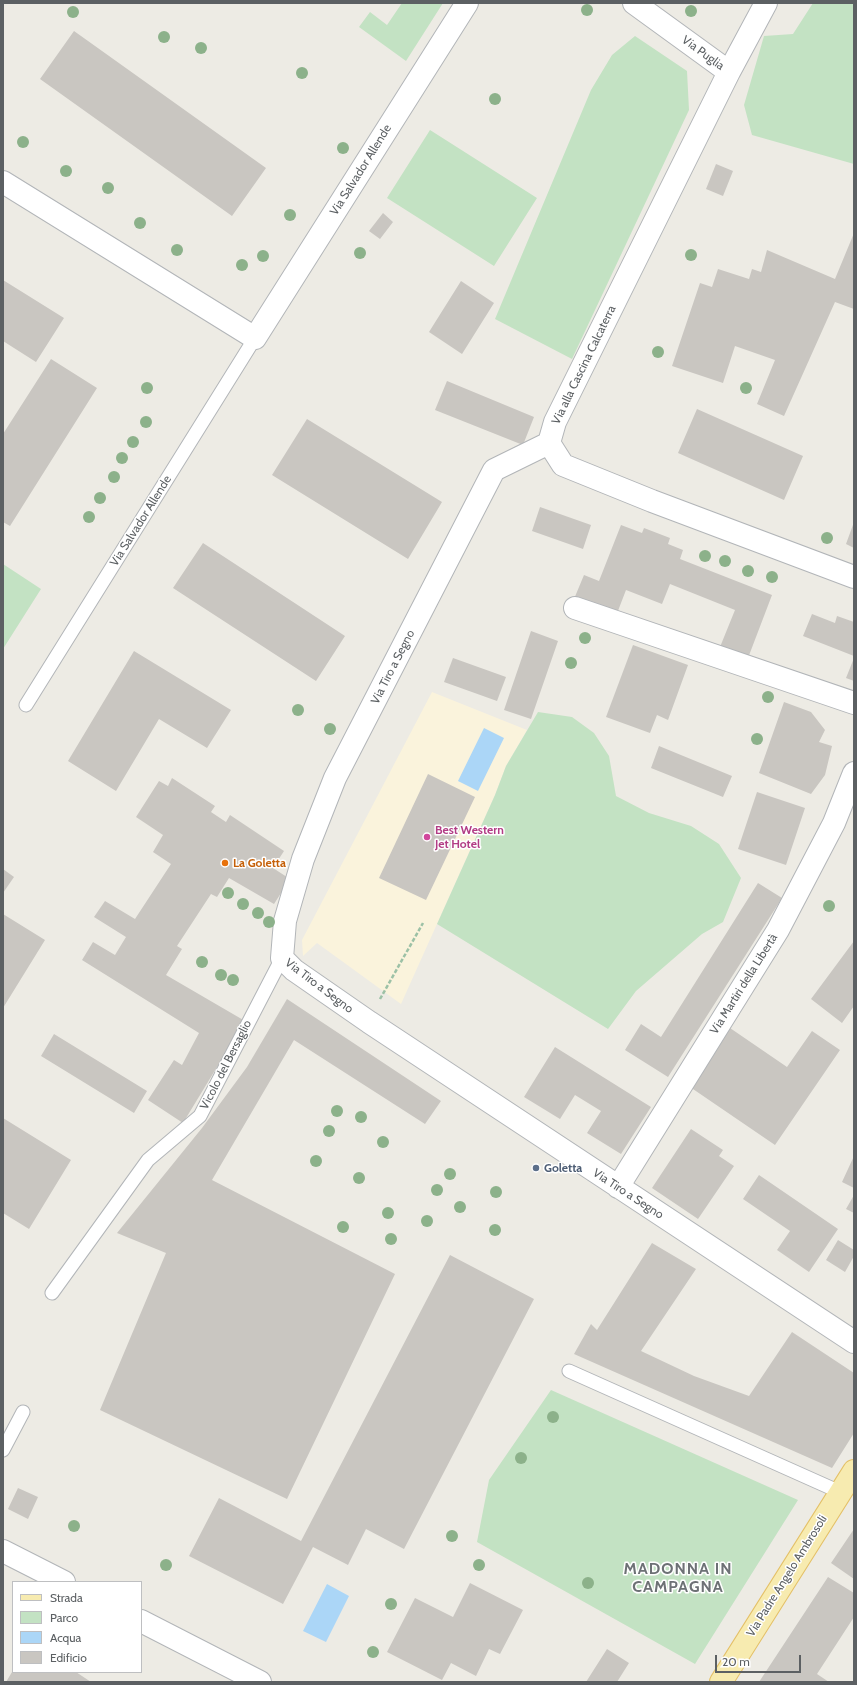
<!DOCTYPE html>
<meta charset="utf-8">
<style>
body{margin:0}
#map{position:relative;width:857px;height:1685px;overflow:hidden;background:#edebe4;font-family:Cabin,sans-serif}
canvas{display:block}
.frame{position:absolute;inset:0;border:4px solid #5c6063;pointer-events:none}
.legend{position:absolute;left:12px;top:1581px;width:130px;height:92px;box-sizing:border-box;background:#fff;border:1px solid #bebfc1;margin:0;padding:5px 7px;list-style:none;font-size:12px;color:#5c6063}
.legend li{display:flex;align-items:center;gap:8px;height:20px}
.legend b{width:20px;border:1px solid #bebfc1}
.scale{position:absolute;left:715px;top:1655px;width:86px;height:18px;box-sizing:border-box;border:2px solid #5c6063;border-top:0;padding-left:5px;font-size:12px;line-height:14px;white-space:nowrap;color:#5c6063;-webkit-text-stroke:3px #fff;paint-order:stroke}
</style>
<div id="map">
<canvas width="857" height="1685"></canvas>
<div class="frame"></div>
<ul class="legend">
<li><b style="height:5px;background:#f7ebb0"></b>Strada</li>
<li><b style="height:11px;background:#c3e2c3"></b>Parco</li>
<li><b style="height:11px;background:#abd6f7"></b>Acqua</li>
<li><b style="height:11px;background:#c9c6c1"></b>Edificio</li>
</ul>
<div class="scale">20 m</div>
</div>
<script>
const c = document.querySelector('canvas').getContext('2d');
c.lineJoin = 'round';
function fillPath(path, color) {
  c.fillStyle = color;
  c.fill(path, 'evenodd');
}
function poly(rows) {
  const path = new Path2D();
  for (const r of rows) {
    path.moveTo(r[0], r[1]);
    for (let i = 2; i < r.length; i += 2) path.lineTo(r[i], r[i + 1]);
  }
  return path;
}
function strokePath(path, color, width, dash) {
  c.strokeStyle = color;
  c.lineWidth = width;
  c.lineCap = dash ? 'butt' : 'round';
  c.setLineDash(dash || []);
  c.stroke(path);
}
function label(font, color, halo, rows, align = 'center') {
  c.font = font + ' Cabin,sans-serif';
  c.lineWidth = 3;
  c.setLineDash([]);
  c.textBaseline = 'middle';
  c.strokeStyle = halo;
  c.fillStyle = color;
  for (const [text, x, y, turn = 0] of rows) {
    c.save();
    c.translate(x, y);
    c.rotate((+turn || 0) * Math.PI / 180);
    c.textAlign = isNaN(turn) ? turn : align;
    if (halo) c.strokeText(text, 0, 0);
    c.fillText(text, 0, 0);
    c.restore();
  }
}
fillPath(poly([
 [432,692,527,730,506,766,495,795,401,1004,317,943,303,956,302,940]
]), '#faf3dc');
fillPath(poly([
 [402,3,443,3,406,61,359,27,370,12,387,25],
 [813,3,854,3,854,164,752,135,744,105,764,36,793,34],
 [635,36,687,71,689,110,572,359,495,319,591,90,612,55],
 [430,130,537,198,494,266,387,198],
 [3,564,41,589,3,649],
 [538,712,572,717,594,733,609,756,616,796,649,813,691,826,719,844,741,878,723,922,702,934,636,991,608,1029,437,924,495,795,506,766],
 [551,1390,798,1500,695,1664,477,1542,489,1480]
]), '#c3e2c3');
fillPath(poly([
 [484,728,504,738,478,791,458,781],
 [327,1584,349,1596,326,1642,303,1631]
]), '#abd6f7');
fillPath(poly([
 [74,31,266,168,232,216,40,79],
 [716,164,733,171,723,196,706,189],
 [383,213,393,222,380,239,369,231],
 [854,233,854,309,835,302,784,416,757,404,775,360,735,346,723,383,672,366,700,283,712,287,718,269,749,279,752,269,761,272,767,250,835,279],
 [3,280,64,318,36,362,3,341],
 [461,281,494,303,462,354,429,332],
 [51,359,97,388,10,526,3,522,3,434],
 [447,381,534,417,523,445,435,410],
 [697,409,803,456,784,500,678,453],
 [307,419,442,502,408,559,272,475],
 [540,507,591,525,583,549,532,531],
 [854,522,854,548,846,544],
 [621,525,642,533,644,528,670,538,668,544,683,550,680,559,772,595,748,658,720,647,735,610,670,584,662,604,626,590,616,616,574,599,584,575,599,581],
 [203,543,345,636,316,681,173,588],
 [812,614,835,623,837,616,854,622,854,656,803,636],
 [531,631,558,641,531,719,504,710],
 [633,645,688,665,668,720,657,715,650,733,606,717],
 [134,651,231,710,207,748,159,719,116,791,68,761],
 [453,658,506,677,497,701,444,682],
 [854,658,854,681,846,678],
 [784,702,811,712,825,730,819,742,832,746,825,775,811,794,759,773],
 [659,746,732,776,723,797,651,768],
 [428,774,475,797,426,900,379,878],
 [172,778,215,806,211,812,226,822,230,815,284,851,273,868,290,879,274,904,229,878,217,897,211,894,177,946,182,949,166,975,245,1021,183,1123,148,1100,174,1060,182,1065,199,1033,82,960,93,942,115,955,126,937,94,917,105,901,135,919,171,864,153,852,163,835,136,817,159,781,168,786],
 [757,792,805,808,786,865,738,849],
 [3,869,14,877,3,893],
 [758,883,782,898,668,1077,625,1050,641,1024,661,1037],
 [3,914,45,940,3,1008],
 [854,941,854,1006,842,1023,811,999],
 [287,999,441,1101,425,1124,294,1040,212,1180,395,1274,287,1499,100,1410,166,1253,117,1233,202,1128,247,1067],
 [730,1028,787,1067,812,1031,840,1050,775,1145,690,1087],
 [54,1034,147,1091,134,1113,41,1056],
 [555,1047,651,1107,621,1154,587,1133,601,1111,575,1095,560,1119,524,1097],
 [3,1118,71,1160,29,1229,3,1213],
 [691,1129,723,1150,719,1156,734,1166,698,1219,652,1188],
 [854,1156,854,1188,842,1182],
 [759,1175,838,1229,809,1272,777,1250,790,1231,743,1199],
 [854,1195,854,1213,846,1209],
 [838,1240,854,1250,854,1256,845,1272,826,1260],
 [652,1243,696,1269,641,1351,694,1376,749,1396,792,1332,854,1373,854,1433,832,1468,574,1354,591,1324,597,1330],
 [450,1255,534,1299,404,1549,366,1529,348,1565,313,1547,283,1604,189,1556,219,1498,301,1541],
 [18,1488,38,1497,28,1519,8,1509],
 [854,1529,854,1579,831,1563],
 [828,1577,854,1593,854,1617,817,1674,829,1682,759,1682],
 [470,1583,523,1610,500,1654,489,1649,476,1676,451,1663,442,1680,387,1652,415,1598,453,1617],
 [607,1649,629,1663,617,1682,586,1682],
 [12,1672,76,1672,91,1682,6,1682]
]), '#c9c6c1');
const service = poly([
 [26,705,255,338],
 [52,1293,148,1160,200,1116,282,958],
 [569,1371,840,1492],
 [3,1450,23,1412]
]);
const minor = poly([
 [634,3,729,72],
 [766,3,729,72,555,422,549,443,563,465,652,501,854,577],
 [3,182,255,338,467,3],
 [549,443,494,470,335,778,303,859,285,921,282,958,294,970,369,1022,854,1342],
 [575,608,854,703],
 [618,1187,778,930,834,823,854,773],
 [3,1551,64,1582],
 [141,1621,260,1682]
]);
const primary = poly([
 [721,1682,854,1471]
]);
strokePath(service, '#b2b5b8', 15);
strokePath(minor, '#b2b5b8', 24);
strokePath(primary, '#e4c067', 24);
strokePath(poly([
 [380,999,423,923]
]), '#9cc1a6', 2.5, [4, 2]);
strokePath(service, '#fff', 13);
strokePath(minor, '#fff', 22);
strokePath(primary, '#f7ebb0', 22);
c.fillStyle = '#8cb18a';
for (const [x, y] of [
 [587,10],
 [691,11],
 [73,12],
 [164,37],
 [201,48],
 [302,73],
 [495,99],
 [23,142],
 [343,148],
 [66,171],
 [108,188],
 [290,215],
 [140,223],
 [177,250],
 [360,253],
 [691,255],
 [263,256],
 [242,265],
 [658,352],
 [147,388],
 [746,388],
 [146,422],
 [133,442],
 [122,458],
 [114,477],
 [100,498],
 [89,517],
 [827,538],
 [705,556],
 [725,561],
 [748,571],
 [772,577],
 [585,638],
 [571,663],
 [768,697],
 [298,710],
 [330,729],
 [757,739],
 [228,893],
 [243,904],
 [829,906],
 [258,913],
 [269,922],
 [202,962],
 [221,975],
 [233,980],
 [337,1111],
 [361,1117],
 [329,1131],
 [383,1142],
 [316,1161],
 [450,1174],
 [359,1178],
 [437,1190],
 [496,1192],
 [460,1207],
 [388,1213],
 [427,1221],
 [343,1227],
 [495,1230],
 [391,1239],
 [553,1417],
 [521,1458],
 [74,1526],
 [452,1536],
 [166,1565],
 [479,1565],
 [588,1583],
 [391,1604],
 [373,1652]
]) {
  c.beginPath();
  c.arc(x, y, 6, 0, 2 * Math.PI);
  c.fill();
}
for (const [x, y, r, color] of [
 [427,837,4,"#d1479c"],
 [225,863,4,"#e8710a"],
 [536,1168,4,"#5c6f8a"]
]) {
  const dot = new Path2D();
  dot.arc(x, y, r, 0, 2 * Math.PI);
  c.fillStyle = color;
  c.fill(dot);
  strokePath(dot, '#fff', 1.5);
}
label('12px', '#5c6063', '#fff', [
 ["Via Puglia",703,53,36],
 ["Via Salvador Allende",361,170,-58],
 ["Via alla Cascina Calcaterra",584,365,-64],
 ["Via Salvador Allende",141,521,-58],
 ["Via Tiro a Segno",393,667,-63],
 ["Via Martiri della Libertà",744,984,-58],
 ["Via Tiro a Segno",319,986,37],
 ["Vicolo del Bersaglio",226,1065,-63],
 ["Via Tiro a Segno",628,1194,33],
 ["Via Padre Angelo Ambrosoli",787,1576,-58]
]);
label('bold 12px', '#b23c85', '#fff', [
 ["Best Western",435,830],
 ["Jet Hotel",435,844]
], 'left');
label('bold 12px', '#c56008', '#fff', [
 ["La Goletta",233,863]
], 'left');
label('bold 12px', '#4e5e75', '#fff', [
 ["Goletta",544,1168]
], 'left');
c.letterSpacing = '1px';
label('bold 16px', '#6d7175', '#fff', [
 ["MADONNA IN",678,1569],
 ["CAMPAGNA",678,1587]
]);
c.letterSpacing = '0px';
</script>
